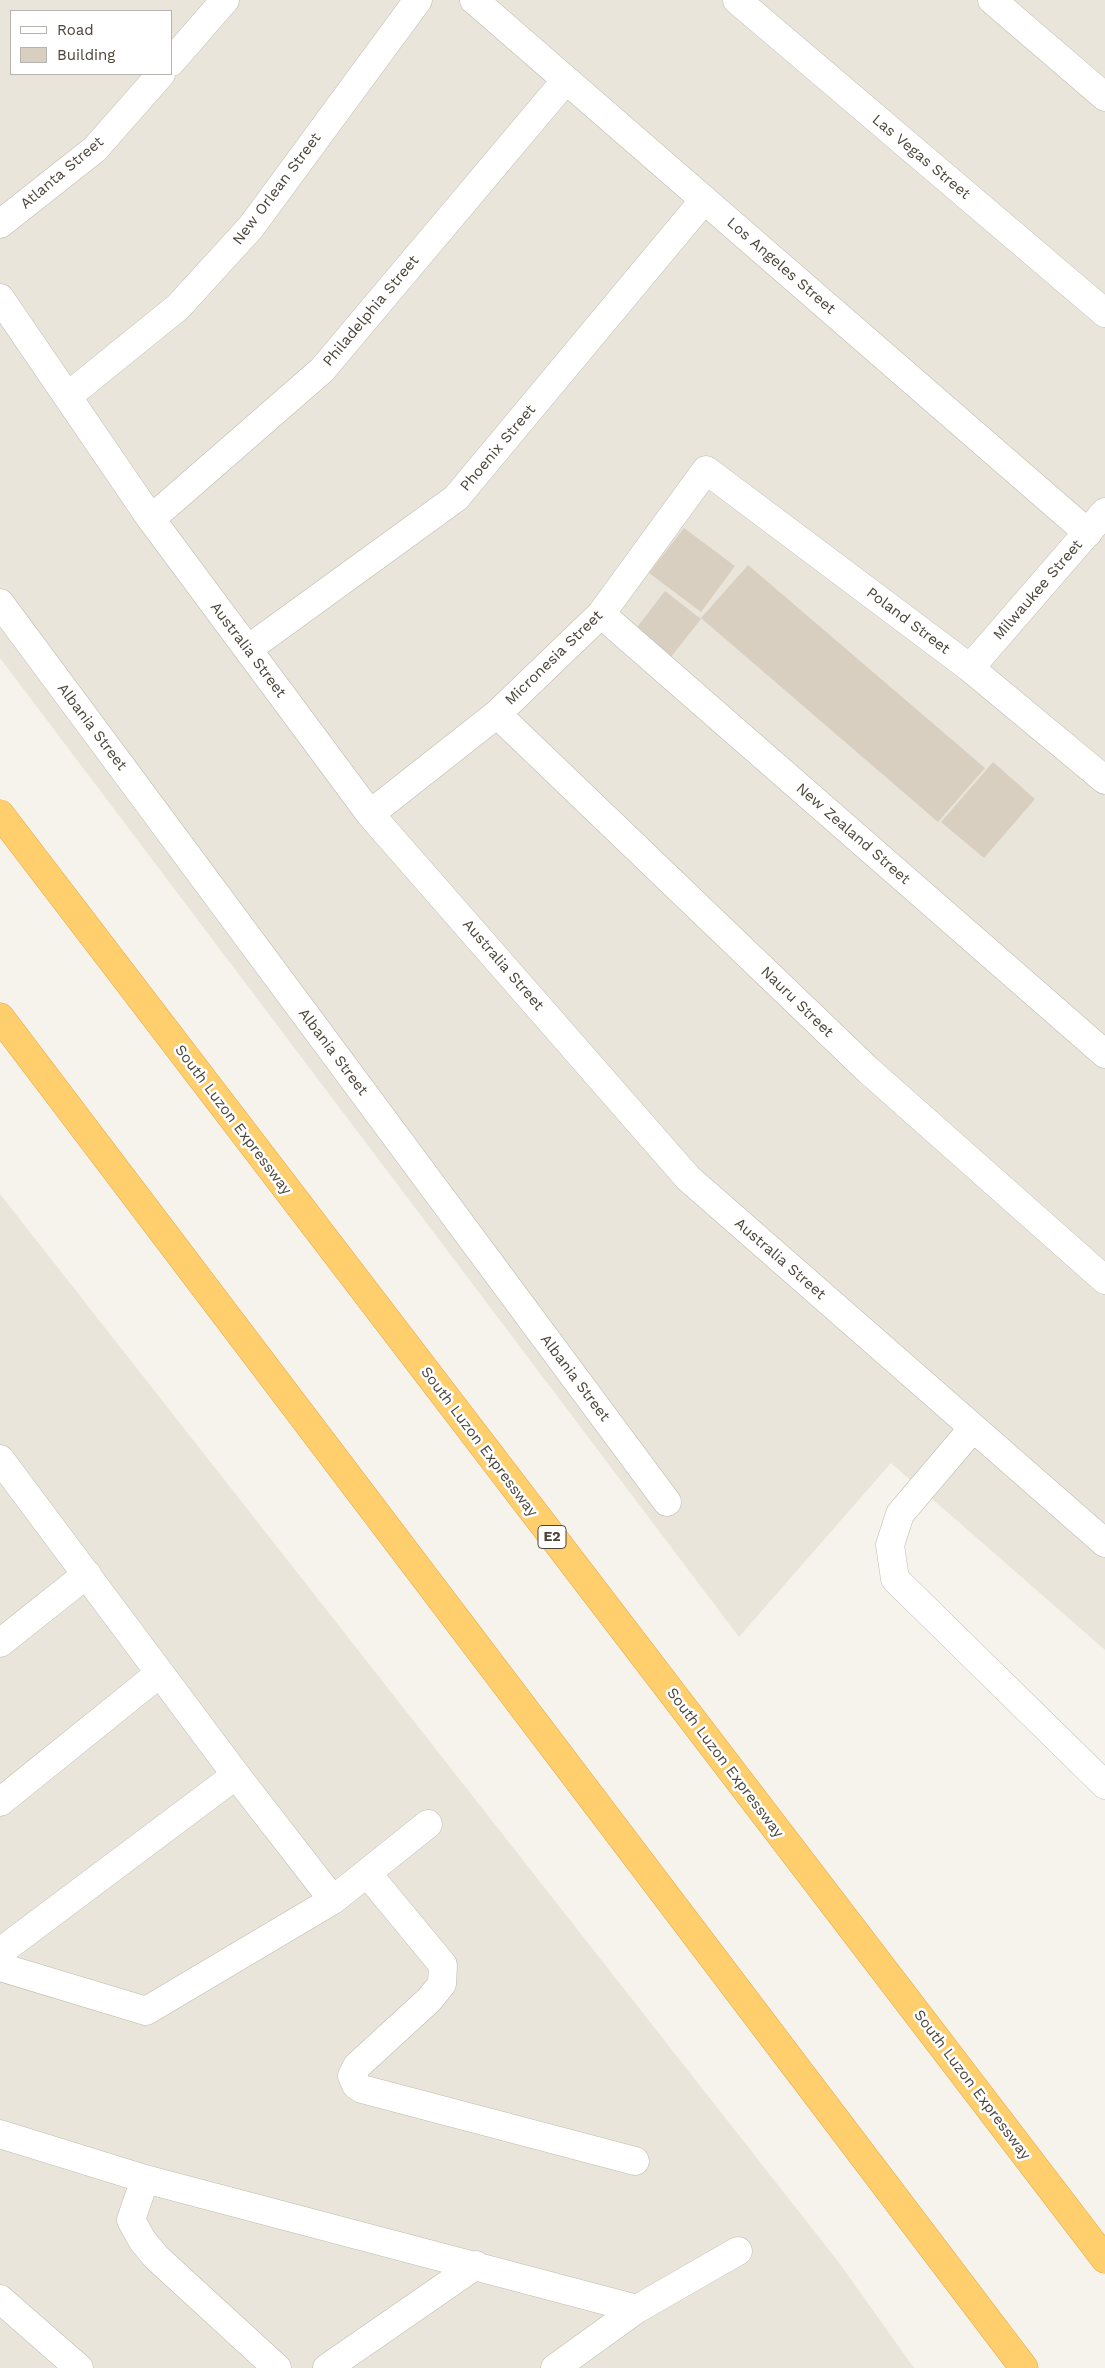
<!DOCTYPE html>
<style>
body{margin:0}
#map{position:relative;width:1105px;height:2368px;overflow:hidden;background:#f6f3ec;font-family:"Work Sans",sans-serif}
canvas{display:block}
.legend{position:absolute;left:10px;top:10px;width:162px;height:65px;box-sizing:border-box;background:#fff;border:1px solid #b7b4b0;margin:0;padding:6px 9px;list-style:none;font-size:15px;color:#4b4439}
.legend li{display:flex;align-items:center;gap:10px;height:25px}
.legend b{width:25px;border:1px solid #b7b4b0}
</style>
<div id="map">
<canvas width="1105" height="2368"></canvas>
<ul class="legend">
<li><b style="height:6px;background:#fff"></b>Road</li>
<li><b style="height:14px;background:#d8cfc1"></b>Building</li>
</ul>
</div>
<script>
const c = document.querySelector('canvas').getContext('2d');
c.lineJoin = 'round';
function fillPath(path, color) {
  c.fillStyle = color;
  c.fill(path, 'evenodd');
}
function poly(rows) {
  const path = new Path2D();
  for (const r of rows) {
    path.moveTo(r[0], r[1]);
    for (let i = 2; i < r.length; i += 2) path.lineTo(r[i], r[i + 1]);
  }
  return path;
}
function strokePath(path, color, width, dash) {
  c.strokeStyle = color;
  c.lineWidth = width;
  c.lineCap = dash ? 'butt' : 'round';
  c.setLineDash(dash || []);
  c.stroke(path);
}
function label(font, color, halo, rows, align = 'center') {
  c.font = font + ' "Work Sans",sans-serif';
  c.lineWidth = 5;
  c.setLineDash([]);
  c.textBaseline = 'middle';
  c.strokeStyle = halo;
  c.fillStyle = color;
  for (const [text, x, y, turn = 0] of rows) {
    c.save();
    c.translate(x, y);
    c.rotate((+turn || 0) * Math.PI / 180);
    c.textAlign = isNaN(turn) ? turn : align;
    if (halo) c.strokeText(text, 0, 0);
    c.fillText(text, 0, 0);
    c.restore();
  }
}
fillPath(poly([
 [0,0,1105,0,1105,1650,891,1463,739,1637,0,658],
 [11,11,171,11,171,74,11,74],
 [0,1194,840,2264,914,2368,0,2368]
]), '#eae5da');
fillPath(poly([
 [684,528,735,566,701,612,649,573],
 [748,565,985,768,938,822,701,618],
 [665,591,701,619,667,662,631,635],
 [993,762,1035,799,984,858,941,822]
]), '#d8cfc1');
const minor = poly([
 [474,0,1088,533],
 [737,0,1105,313],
 [992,0,1105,97],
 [171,62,225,0],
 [0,224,95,149,161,74],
 [0,298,151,519,370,814,688,1178,1105,1543],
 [68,396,178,307,251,227,418,0],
 [151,519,322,370,566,80],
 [0,603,667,1502],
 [601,614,1105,1054],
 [248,649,456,498,704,200],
 [970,668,1105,512],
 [497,714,868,1070,1105,1280],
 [370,814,497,714,601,614,706,470,970,668,1105,780],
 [973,1428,900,1514,890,1545,895,1579,1105,1785],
 [0,1459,236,1775,333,1900],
 [0,1643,87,1574],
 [0,1802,160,1673],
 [367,1873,443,1965,442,1984,429,2000,357,2066,352,2076,356,2085,362,2089,635,2161],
 [0,1952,236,1775],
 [0,1967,146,2011,333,1900,428,1824],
 [0,2134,145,2179,637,2309],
 [145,2179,131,2220,142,2240,156,2257,277,2368],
 [0,2299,79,2368],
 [327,2368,476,2265],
 [555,2368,637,2309,738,2251]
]);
const motorway = poly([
 [0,814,1105,2259],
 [0,1017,1024,2368]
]);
strokePath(minor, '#c2bbae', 29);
strokePath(motorway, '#e0a43c', 29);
strokePath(minor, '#fff', 28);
strokePath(motorway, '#ffcf6e', 28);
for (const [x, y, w] of [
 [552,1537,28]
]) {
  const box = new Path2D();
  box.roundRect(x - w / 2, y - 11.5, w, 23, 4);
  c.fillStyle = '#fff';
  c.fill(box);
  strokePath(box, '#4b4439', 1);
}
label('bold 14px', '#4b4439', null, [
 ["E2",552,1537]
]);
label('15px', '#4b4439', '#fff', [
 ["Las Vegas Street",921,157,40],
 ["Atlanta Street",62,173,-40],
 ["New Orlean Street",277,189,-53],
 ["Los Angeles Street",781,266,41],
 ["Philadelphia Street",371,311,-50],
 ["Phoenix Street",498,448,-50],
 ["Milwaukee Street",1038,590,-49],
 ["Poland Street",908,621,37],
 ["Australia Street",248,650,53],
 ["Micronesia Street",554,658,-44],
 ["Albania Street",92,727,53],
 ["New Zealand Street",853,834,41],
 ["Australia Street",503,965,49],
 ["Nauru Street",797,1002,44],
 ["Albania Street",333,1052,53],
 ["South Luzon Expressway",233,1120,53],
 ["Australia Street",780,1259,41],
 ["Albania Street",575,1378,53],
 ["South Luzon Expressway",479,1442,53],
 ["South Luzon Expressway",725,1763,53],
 ["South Luzon Expressway",972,2085,53]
]);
</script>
